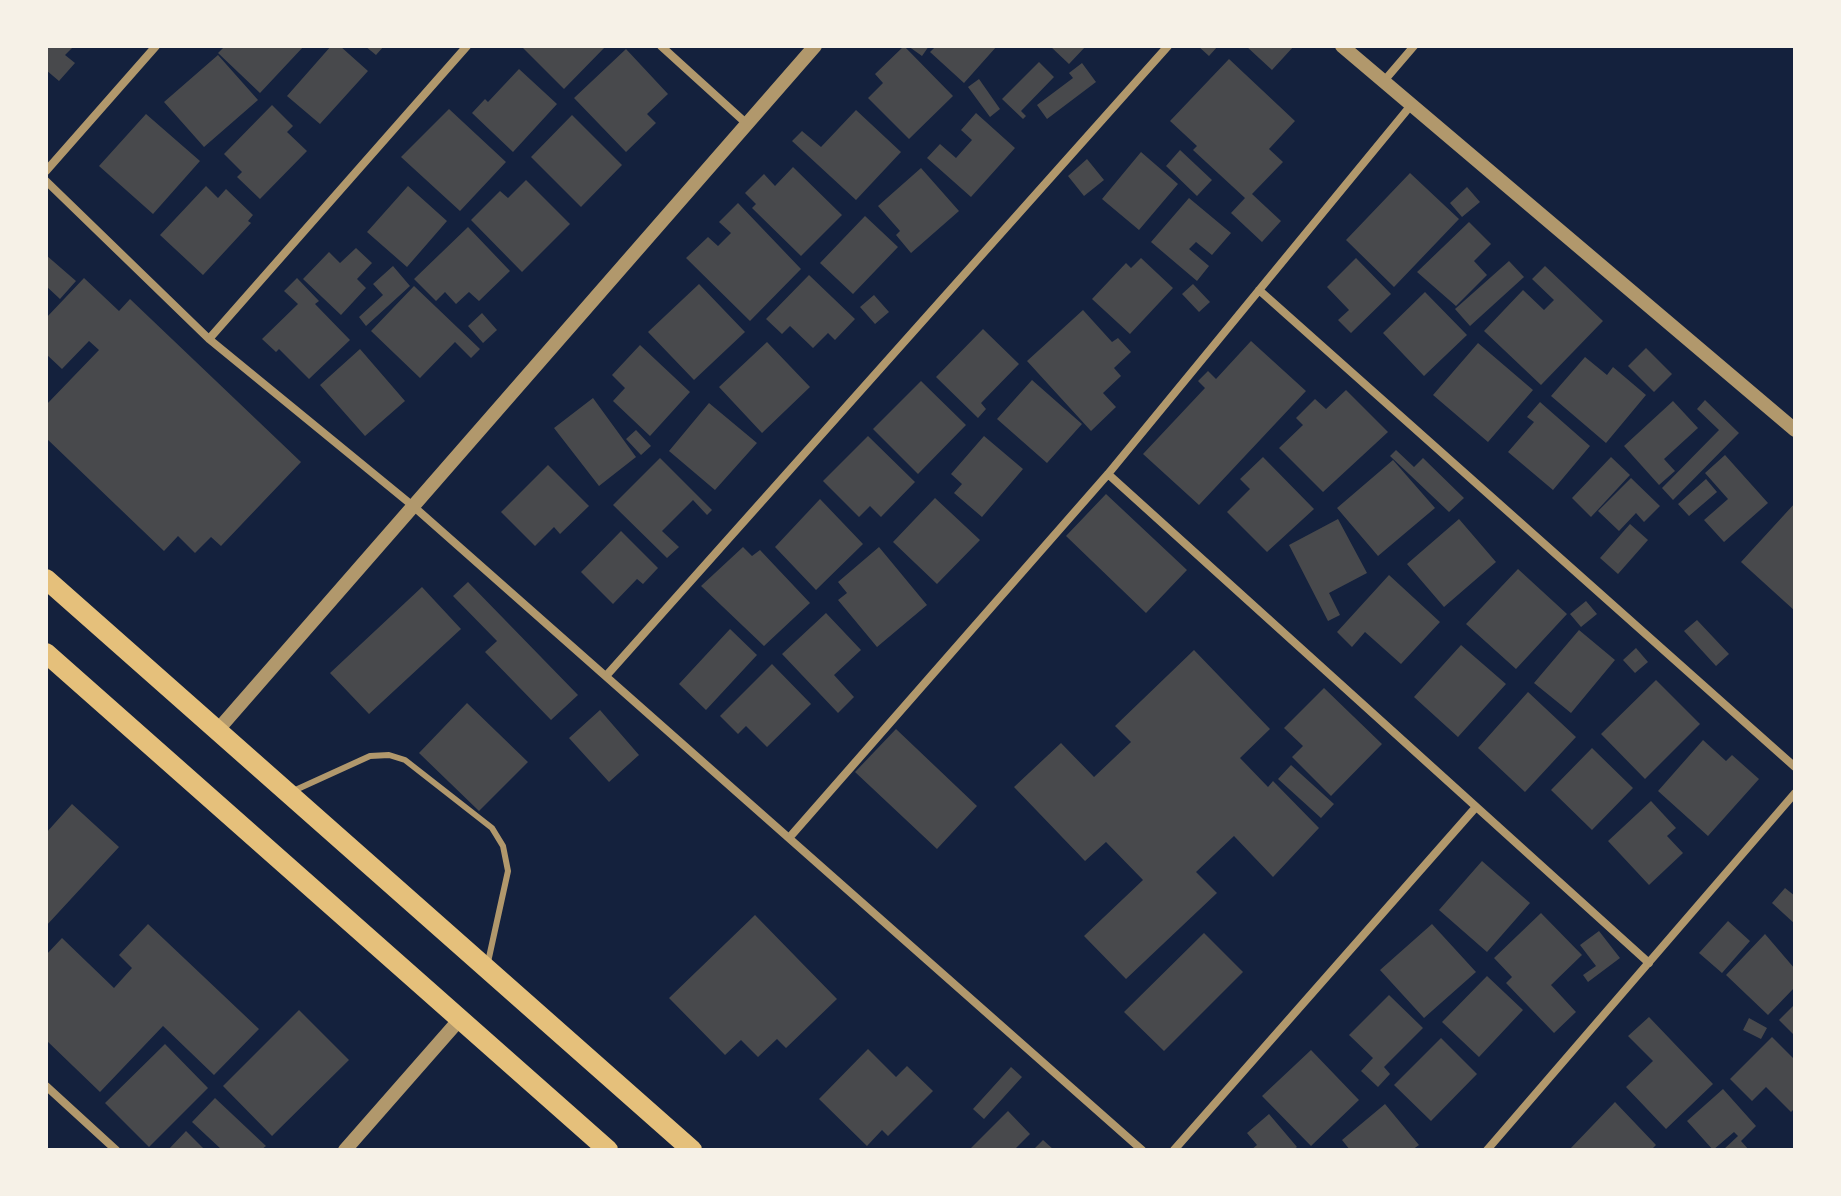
<!DOCTYPE html>
<style>
body{margin:0}
#map{position:relative;width:1841px;height:1196px;overflow:hidden;background:#14213d;font-family:"Work Sans",sans-serif}
canvas{display:block}
.frame{position:absolute;inset:0;border:48px solid #f6f1e7;pointer-events:none}
</style>
<div id="map">
<canvas width="1841" height="1196"></canvas>
<div class="frame"></div>
</div>
<script>
const c = document.querySelector('canvas').getContext('2d');
c.lineJoin = 'round';
function fillPath(path, color) {
  c.fillStyle = color;
  c.fill(path, 'evenodd');
}
function poly(rows) {
  const path = new Path2D();
  for (const r of rows) {
    path.moveTo(r[0], r[1]);
    for (let i = 2; i < r.length; i += 2) path.lineTo(r[i], r[i + 1]);
  }
  return path;
}
function strokePath(path, color, width, dash) {
  c.strokeStyle = color;
  c.lineWidth = width;
  c.lineCap = dash ? 'butt' : 'round';
  c.setLineDash(dash || []);
  c.stroke(path);
}
fillPath(poly([
 [46,46,74,46,65,55,75,63,59,81,46,70],
 [225,46,304,46,260,93,218,53],
 [331,46,340,46,368,71,320,124,287,96],
 [365,46,384,46,376,55],
 [521,46,606,46,564,89],
 [904,46,953,96,909,139,868,98,883,83,875,74],
 [908,46,929,46,922,56],
 [936,46,997,46,964,83,930,52],
 [1050,46,1086,46,1069,64],
 [1198,46,1218,46,1209,56],
 [1246,46,1294,46,1272,70],
 [626,49,668,94,647,114,656,123,626,152,574,98],
 [218,55,258,100,204,147,164,102],
 [1229,59,1295,121,1269,149,1283,162,1252,194,1281,221,1262,242,1231,213,1245,198,1193,150,1197,146,1170,121],
 [1039,62,1054,77,1021,111,1026,116,1023,119,1002,99],
 [1082,63,1096,82,1047,119,1037,105,1073,78,1069,73],
 [519,69,557,104,513,152,472,113,485,99,488,102],
 [979,79,1000,109,990,117,968,87],
 [272,105,293,126,287,132,307,151,260,199,237,177,242,172,224,154],
 [449,109,506,162,460,211,401,157],
 [856,110,901,152,856,200,792,141,802,131,821,147],
 [976,113,1015,148,971,197,927,158,940,144,956,158,972,140,961,130],
 [146,114,200,161,153,214,99,166],
 [572,115,622,165,581,207,531,157],
 [1180,150,1212,180,1197,196,1166,166],
 [1141,152,1178,184,1139,230,1102,199],
 [1087,159,1104,180,1084,196,1068,176],
 [793,167,842,215,801,256,752,208,756,204,745,193,764,174,775,186],
 [921,168,959,211,911,253,896,235,900,231,878,206],
 [1410,173,1459,219,1394,287,1346,240],
 [526,180,570,224,522,272,471,220,500,191,508,198],
 [206,186,218,198,226,189,253,215,248,221,251,223,203,275,160,235],
 [408,186,447,221,407,267,367,232],
 [1467,187,1480,202,1462,217,1450,203],
 [1189,198,1231,233,1212,255,1196,242,1189,249,1209,266,1197,281,1151,242],
 [738,203,801,269,750,321,686,258,708,237,718,246,731,233,719,222],
 [865,216,898,247,853,294,820,263],
 [1469,222,1491,244,1474,261,1487,275,1456,306,1417,272],
 [468,227,510,271,479,301,469,292,456,304,445,292,436,301,414,279],
 [356,248,372,263,357,279,366,288,341,315,303,279,329,252,340,263],
 [46,255,76,281,60,299,46,286],
 [1141,258,1173,288,1130,334,1092,299,1126,263,1131,268],
 [1356,258,1391,294,1351,333,1338,320,1349,310,1327,287],
 [1509,261,1524,277,1470,326,1455,309],
 [393,266,410,286,366,326,359,317,383,295,373,284],
 [1545,266,1603,321,1541,385,1484,331,1523,290,1544,310,1554,300,1532,279],
 [809,275,855,319,835,340,828,333,813,348,790,326,782,334,766,319],
 [84,278,119,311,130,299,301,462,221,546,211,537,195,553,178,536,164,551,46,438,46,405,99,350,89,341,62,369,46,354,46,318],
 [297,278,319,301,315,304,350,340,309,379,279,349,276,352,262,339,298,304,284,291],
 [699,284,745,332,694,380,648,332],
 [1193,284,1210,302,1199,312,1182,294],
 [414,286,480,349,471,358,455,342,420,378,371,331],
 [1425,292,1467,335,1424,376,1383,333],
 [874,295,889,312,875,324,860,307],
 [1083,310,1112,342,1118,338,1131,352,1114,368,1121,376,1103,393,1116,407,1091,431,1027,361],
 [482,313,497,330,483,343,468,326],
 [983,329,1019,364,981,403,986,409,978,418,936,377],
 [1251,341,1306,391,1199,505,1143,454,1205,388,1198,381,1208,371,1216,379],
 [767,342,810,387,762,433,719,387],
 [1478,343,1533,390,1488,442,1433,395],
 [640,345,690,392,650,436,613,401,625,388,612,375],
 [1646,348,1672,374,1654,392,1628,366],
 [360,349,405,401,365,436,320,385],
 [1585,357,1607,375,1613,367,1646,395,1606,443,1551,396],
 [1032,380,1082,424,1047,463,997,419],
 [921,381,966,425,918,474,873,429],
 [1346,390,1388,432,1323,492,1279,448,1303,425,1296,418,1315,399,1326,409],
 [593,398,636,457,599,486,554,428],
 [1705,400,1739,433,1673,500,1662,488,1719,430,1697,409],
 [1673,401,1698,428,1664,459,1675,471,1659,485,1624,446],
 [1540,402,1590,446,1553,490,1508,452,1534,422,1527,417],
 [709,403,757,443,715,490,669,451],
 [636,430,651,446,641,455,626,439],
 [868,436,915,482,881,517,870,506,859,517,823,481],
 [984,436,1023,469,982,517,954,493,962,484,951,474],
 [1396,450,1414,467,1423,458,1464,498,1449,512,1390,456],
 [1725,455,1768,503,1724,542,1704,520,1728,499,1705,473],
 [1263,457,1314,509,1267,552,1227,512,1250,489,1240,479],
 [1611,457,1630,475,1591,517,1572,498],
 [660,458,712,510,707,515,693,500,662,531,679,547,667,558,613,505],
 [1393,460,1435,508,1378,556,1337,508],
 [548,465,589,506,560,534,554,527,535,546,501,512],
 [1631,478,1660,506,1644,522,1636,513,1619,531,1598,511],
 [1706,479,1717,492,1689,516,1678,504],
 [1106,494,1187,570,1146,613,1066,536],
 [935,498,980,540,937,584,893,542],
 [820,499,863,544,816,590,775,547],
 [1795,503,1795,611,1741,562],
 [1338,519,1367,573,1329,593,1340,615,1328,621,1289,545],
 [1459,519,1496,562,1444,607,1407,564],
 [1630,524,1648,540,1618,574,1600,558],
 [621,531,658,568,643,584,637,579,613,604,581,572],
 [743,547,752,556,760,550,810,603,764,646,701,586],
 [879,547,927,605,877,647,838,600,847,593,838,582],
 [1518,569,1567,614,1516,669,1466,624],
 [1389,575,1440,622,1401,664,1365,632,1352,647,1337,632],
 [468,582,578,695,551,720,485,652,497,641,453,596],
 [422,587,461,629,369,714,330,673],
 [1586,601,1597,614,1581,627,1570,614],
 [826,613,861,650,834,675,854,697,838,713,782,654],
 [1697,620,1729,654,1716,666,1684,631],
 [730,629,757,655,706,710,679,684],
 [1579,630,1615,660,1571,713,1534,683],
 [1461,645,1506,684,1458,737,1414,697],
 [1636,648,1648,662,1635,673,1623,660],
 [1194,650,1270,729,1240,758,1268,787,1273,781,1319,828,1273,877,1234,836,1196,872,1217,893,1126,979,1084,936,1143,880,1106,842,1085,861,1014,787,1061,743,1094,777,1131,742,1115,726],
 [772,664,811,704,767,747,746,726,738,734,720,716],
 [1656,680,1700,724,1645,779,1601,734],
 [1324,688,1382,744,1331,796,1292,757,1303,746,1284,728],
 [1528,692,1576,737,1525,792,1478,748],
 [467,703,528,762,479,811,419,753],
 [600,710,639,755,609,782,569,738],
 [896,729,977,806,937,849,855,772],
 [1703,740,1726,761,1732,755,1759,779,1708,836,1658,791],
 [1592,748,1633,788,1592,830,1551,790],
 [1291,765,1334,804,1321,818,1278,779],
 [1651,801,1676,828,1667,836,1683,853,1649,885,1608,841],
 [72,804,119,847,46,926,46,833],
 [1482,861,1530,903,1487,952,1439,910],
 [1785,888,1795,896,1795,924,1772,903],
 [1541,913,1582,955,1551,985,1576,1012,1554,1033,1506,983,1512,977,1494,958],
 [755,915,837,999,786,1048,777,1039,758,1057,741,1040,725,1055,669,998],
 [1728,921,1750,941,1722,973,1699,953],
 [148,924,259,1029,214,1075,163,1026,100,1092,46,1040,46,955,62,938,114,988,132,968,119,955],
 [1432,924,1476,972,1424,1018,1380,970],
 [1599,931,1620,958,1588,982,1583,975,1596,966,1580,945],
 [1204,933,1243,972,1164,1051,1124,1012],
 [1765,934,1795,969,1795,987,1768,1015,1726,975],
 [1487,976,1523,1010,1479,1057,1442,1022],
 [1389,995,1423,1028,1384,1067,1390,1074,1378,1087,1361,1071,1373,1058,1349,1035],
 [1795,1004,1795,1036,1779,1020],
 [299,1010,349,1060,272,1136,223,1086],
 [1649,1017,1713,1084,1666,1129,1626,1087,1653,1061,1628,1036],
 [1749,1018,1767,1028,1761,1039,1743,1030],
 [1772,1037,1795,1060,1795,1108,1791,1112,1766,1087,1752,1101,1730,1079],
 [1441,1038,1477,1074,1431,1121,1394,1085],
 [165,1044,208,1088,149,1147,105,1103],
 [868,1049,896,1077,907,1066,933,1091,888,1136,882,1130,867,1146,819,1099],
 [1311,1050,1359,1100,1311,1146,1262,1096],
 [1011,1067,1022,1077,984,1119,973,1109],
 [1723,1089,1756,1126,1741,1141,1749,1150,1723,1150,1738,1136,1734,1132,1713,1150,1687,1121],
 [215,1098,266,1146,261,1150,222,1150,192,1122],
 [1615,1102,1656,1145,1651,1150,1569,1150],
 [1385,1104,1419,1145,1412,1150,1350,1150,1342,1140],
 [1008,1111,1030,1134,1014,1150,973,1150,971,1148],
 [1269,1114,1297,1147,1293,1150,1251,1150,1257,1145,1247,1133],
 [186,1131,205,1150,168,1150],
 [1043,1140,1054,1150,1033,1150]
]), '#48494c');
strokePath(poly([
 [291,792,370,756,389,755,405,760,492,828,503,846,508,871,488,962]
]), '#b1986c', 6);
strokePath(poly([
 [661,46,747,124],
 [1384,81,1414,46],
 [46,171,156,46],
 [46,181,209,339,413,506,1142,1150],
 [1259,290,1795,767],
 [209,339,467,46],
 [1108,474,1649,963],
 [606,676,1168,46],
 [789,838,1108,474,1412,104],
 [46,1086,116,1150],
 [1174,1150,1476,807],
 [1487,1150,1795,793]
]), '#b1986c', 8);
strokePath(poly([
 [1342,46,1795,430],
 [216,732,815,46],
 [345,1150,460,1019]
]), '#b1986c', 14);
strokePath(poly([
 [46,579,692,1150],
 [46,653,608,1150]
]), '#e5c07b', 20);
</script>
